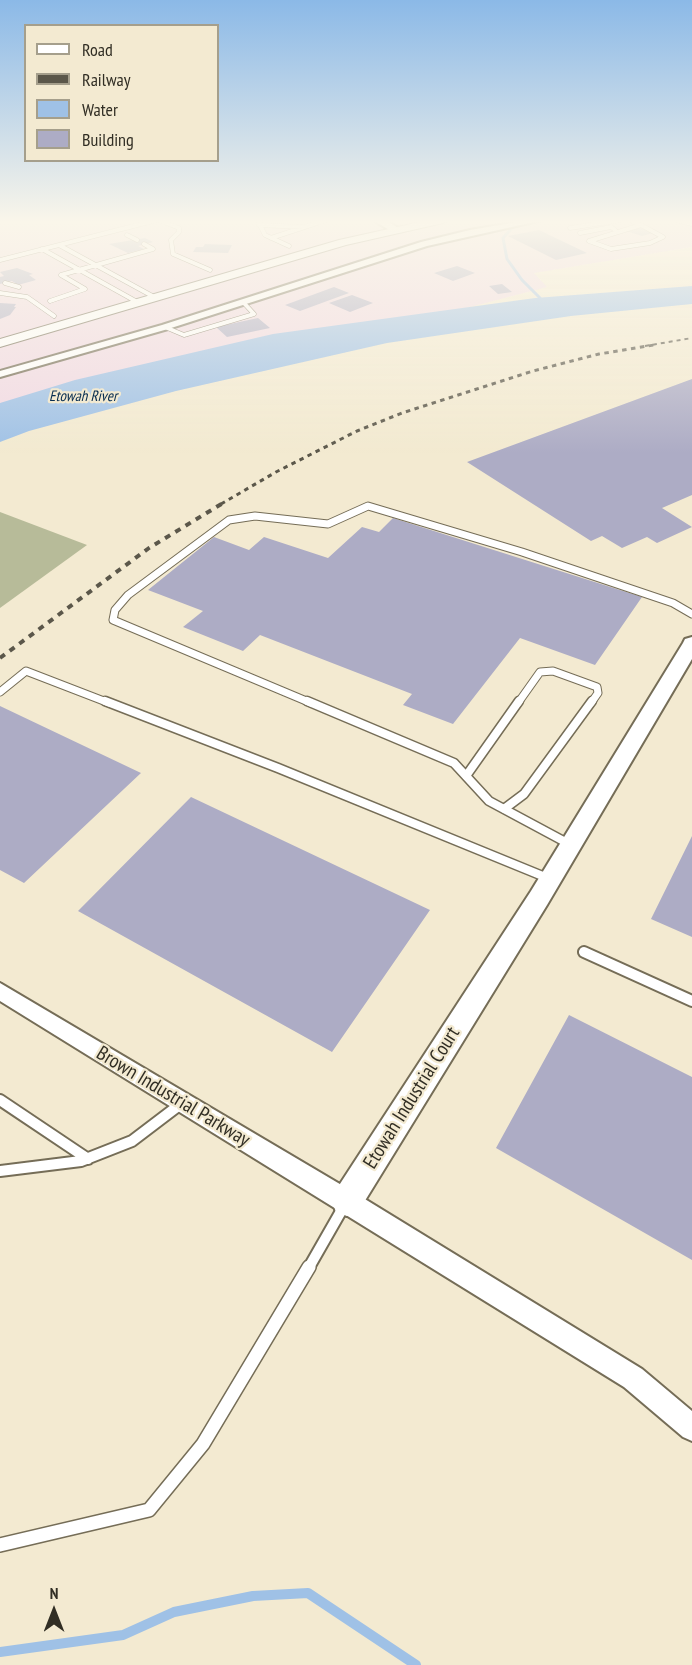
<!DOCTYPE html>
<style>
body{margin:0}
#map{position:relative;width:692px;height:1665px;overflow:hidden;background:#f3ead1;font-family:"PT Sans Narrow",sans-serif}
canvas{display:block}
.legend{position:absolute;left:24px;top:24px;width:195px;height:138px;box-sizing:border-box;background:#f3ead1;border:2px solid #a59f8c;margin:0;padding:8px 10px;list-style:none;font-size:18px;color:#312e24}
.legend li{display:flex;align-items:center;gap:12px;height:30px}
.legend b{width:30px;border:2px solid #a59f8c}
.north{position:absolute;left:24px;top:1581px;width:60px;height:60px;-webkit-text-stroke:4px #f3ead1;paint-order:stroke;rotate:0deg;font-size:16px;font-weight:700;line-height:24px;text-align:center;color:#312e24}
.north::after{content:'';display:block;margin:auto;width:21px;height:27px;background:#312e24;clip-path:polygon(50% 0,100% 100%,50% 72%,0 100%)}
</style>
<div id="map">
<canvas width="692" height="1665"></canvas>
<ul class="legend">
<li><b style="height:8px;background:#fff"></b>Road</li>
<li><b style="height:8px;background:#5b574a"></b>Railway</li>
<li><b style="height:16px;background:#9fc1e6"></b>Water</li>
<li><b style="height:16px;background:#adacc5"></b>Building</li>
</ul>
<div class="north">N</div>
</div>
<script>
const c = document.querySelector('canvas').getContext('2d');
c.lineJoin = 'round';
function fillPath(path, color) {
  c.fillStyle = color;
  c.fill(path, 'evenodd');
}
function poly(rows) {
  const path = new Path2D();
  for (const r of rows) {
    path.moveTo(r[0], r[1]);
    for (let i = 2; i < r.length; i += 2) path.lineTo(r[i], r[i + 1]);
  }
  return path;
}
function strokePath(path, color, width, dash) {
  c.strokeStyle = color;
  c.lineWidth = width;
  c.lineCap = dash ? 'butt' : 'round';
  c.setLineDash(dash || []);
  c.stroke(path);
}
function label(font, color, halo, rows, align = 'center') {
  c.font = font + ' "PT Sans Narrow",sans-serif';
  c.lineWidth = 4.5;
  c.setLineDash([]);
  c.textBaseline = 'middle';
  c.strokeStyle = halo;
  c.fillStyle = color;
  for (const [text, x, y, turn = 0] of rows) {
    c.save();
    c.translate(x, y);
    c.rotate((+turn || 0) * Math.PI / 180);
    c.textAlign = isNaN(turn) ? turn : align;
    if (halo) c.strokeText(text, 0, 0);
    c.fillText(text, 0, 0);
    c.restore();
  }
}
fillPath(poly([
 [0,220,692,220,692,247,534,273,547,287,0,429]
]), '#f1d9e4');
fillPath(poly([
 [0,512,87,545,0,608]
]), '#b7bb99');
fillPath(poly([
 [692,286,692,304,571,316,387,343,176,391,29,431,0,442,0,403,75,380,273,334,535,298]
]), '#9fc1e6');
strokePath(poly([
 [511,220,512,228,503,238,507,259,522,280,540,298]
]), '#9fc1e6', 3);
strokePath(poly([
 [0,1652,123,1635,174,1612,253,1596,308,1593,416,1665]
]), '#9fc1e6', 10);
fillPath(poly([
 [641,228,653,233,642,236,626,231],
 [539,230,587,253,556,260,508,236],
 [145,238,153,242,138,246,144,249,128,253,109,244],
 [205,244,232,245,228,253,193,252,196,247,203,247],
 [457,266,475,273,453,281,434,273],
 [17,268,33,274,29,275,36,280,18,285,12,281,0,284,0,277,4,276,0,272],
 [502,284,512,292,498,294,489,286],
 [334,287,349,293,300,311,285,305],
 [352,295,373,303,350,312,329,303],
 [0,303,16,304,14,307,16,307,10,315,0,319],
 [258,318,270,328,227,337,216,327],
 [692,379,692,495,662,508,692,527,657,543,647,537,622,548,602,536,591,541,467,462],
 [393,518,642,597,595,665,520,638,453,724,403,705,412,694,260,635,243,651,183,627,203,611,148,590,214,537,249,550,264,537,328,558,362,527,379,532],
 [0,706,141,773,24,883,0,870],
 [191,797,430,910,332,1052,78,911],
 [692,836,692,937,651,919],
 [569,1015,692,1077,692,1260,496,1148]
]), '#adacc5');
const laneFar4 = poly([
 [159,220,179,228,179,232,171,240,173,254,210,270],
 [630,220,641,225],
 [676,220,692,224],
 [259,223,265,235,289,246],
 [259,225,304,227],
 [641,225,663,237,650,243,611,249,589,241,641,225],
 [570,228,621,220],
 [580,233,611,227,615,230],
 [127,235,137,240],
 [271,238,326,220],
 [59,245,156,298],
 [42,249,139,303],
 [0,260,157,220],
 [5,283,19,287],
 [0,293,27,297,54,316],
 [50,301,85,289,61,275,153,249,144,244],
 [165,327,184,335,254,314,243,302]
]);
const laneFar3 = poly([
 [0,692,26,671,109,703],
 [311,703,113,620,115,610,128,595,229,520,255,516,328,524,368,506,522,552,673,603,692,614],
 [518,703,540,672,553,671,597,687,598,693,591,703]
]);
const laneFar2 = poly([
 [105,701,278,768,550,879],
 [307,701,454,763,489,801,571,845],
 [466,776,519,701],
 [504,809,524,794,592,701],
 [584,952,587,953]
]);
const laneFar1 = poly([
 [584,952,692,1001],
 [0,1100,88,1159],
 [0,1171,81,1161,132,1141,182,1103],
 [308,1269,344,1206]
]);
const lane = poly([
 [0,1545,149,1510,203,1444,309,1267]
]);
const street = poly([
 [528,220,543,220,427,246,168,329,0,377,0,371,162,325,421,242,470,230,528,220],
 [0,983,355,1193,642,1369,692,1411,692,1441,683,1437,624,1387,0,1001,0,983]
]);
const secondary = poly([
 [373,220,385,220,400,229,391,231,373,220],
 [692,637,692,659,547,905,358,1212,347,1216,336,1212,332,1201,336,1190,531,891,683,643,685,639,692,637]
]);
const primary = poly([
 [429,220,449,220,443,223,346,245,0,347,0,339,339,240,429,220]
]);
strokePath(laneFar4, '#756d57', 5);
strokePath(laneFar3, '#756d57', 9);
strokePath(laneFar2, '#756d57', 11);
strokePath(laneFar1, '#756d57', 14);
strokePath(lane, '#756d57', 16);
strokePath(street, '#756d57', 4);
strokePath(secondary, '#756d57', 4);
strokePath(primary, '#756d57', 2);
strokePath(laneFar4, '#fff', 4);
strokePath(laneFar3, '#fff', 7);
strokePath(laneFar2, '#fff', 8);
strokePath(laneFar1, '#fff', 10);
strokePath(lane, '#fff', 13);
fillPath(street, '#fff');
fillPath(secondary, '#fff');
fillPath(primary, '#fff');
strokePath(poly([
 [645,346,692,338]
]), '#5b574a', 2, [4, 4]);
strokePath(poly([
 [221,504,276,472,357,431,402,413,533,371,599,354,654,345]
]), '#5b574a', 3, [4.5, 4.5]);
strokePath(poly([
 [0,658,149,548,223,503]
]), '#5b574a', 4, [6, 6]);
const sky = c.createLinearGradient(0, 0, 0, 453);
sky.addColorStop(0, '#8bb9e7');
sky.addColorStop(0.49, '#faf6ea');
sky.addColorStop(1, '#faf6ea00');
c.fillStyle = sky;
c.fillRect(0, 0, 692, 453);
label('italic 15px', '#072d50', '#f3ead1', [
 ["Etowah River",83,397]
]);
label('20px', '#312e24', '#f3ead1', [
 ["Brown Industrial Parkway",173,1097,31],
 ["Etowah Industrial Court",412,1098,-58]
]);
</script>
